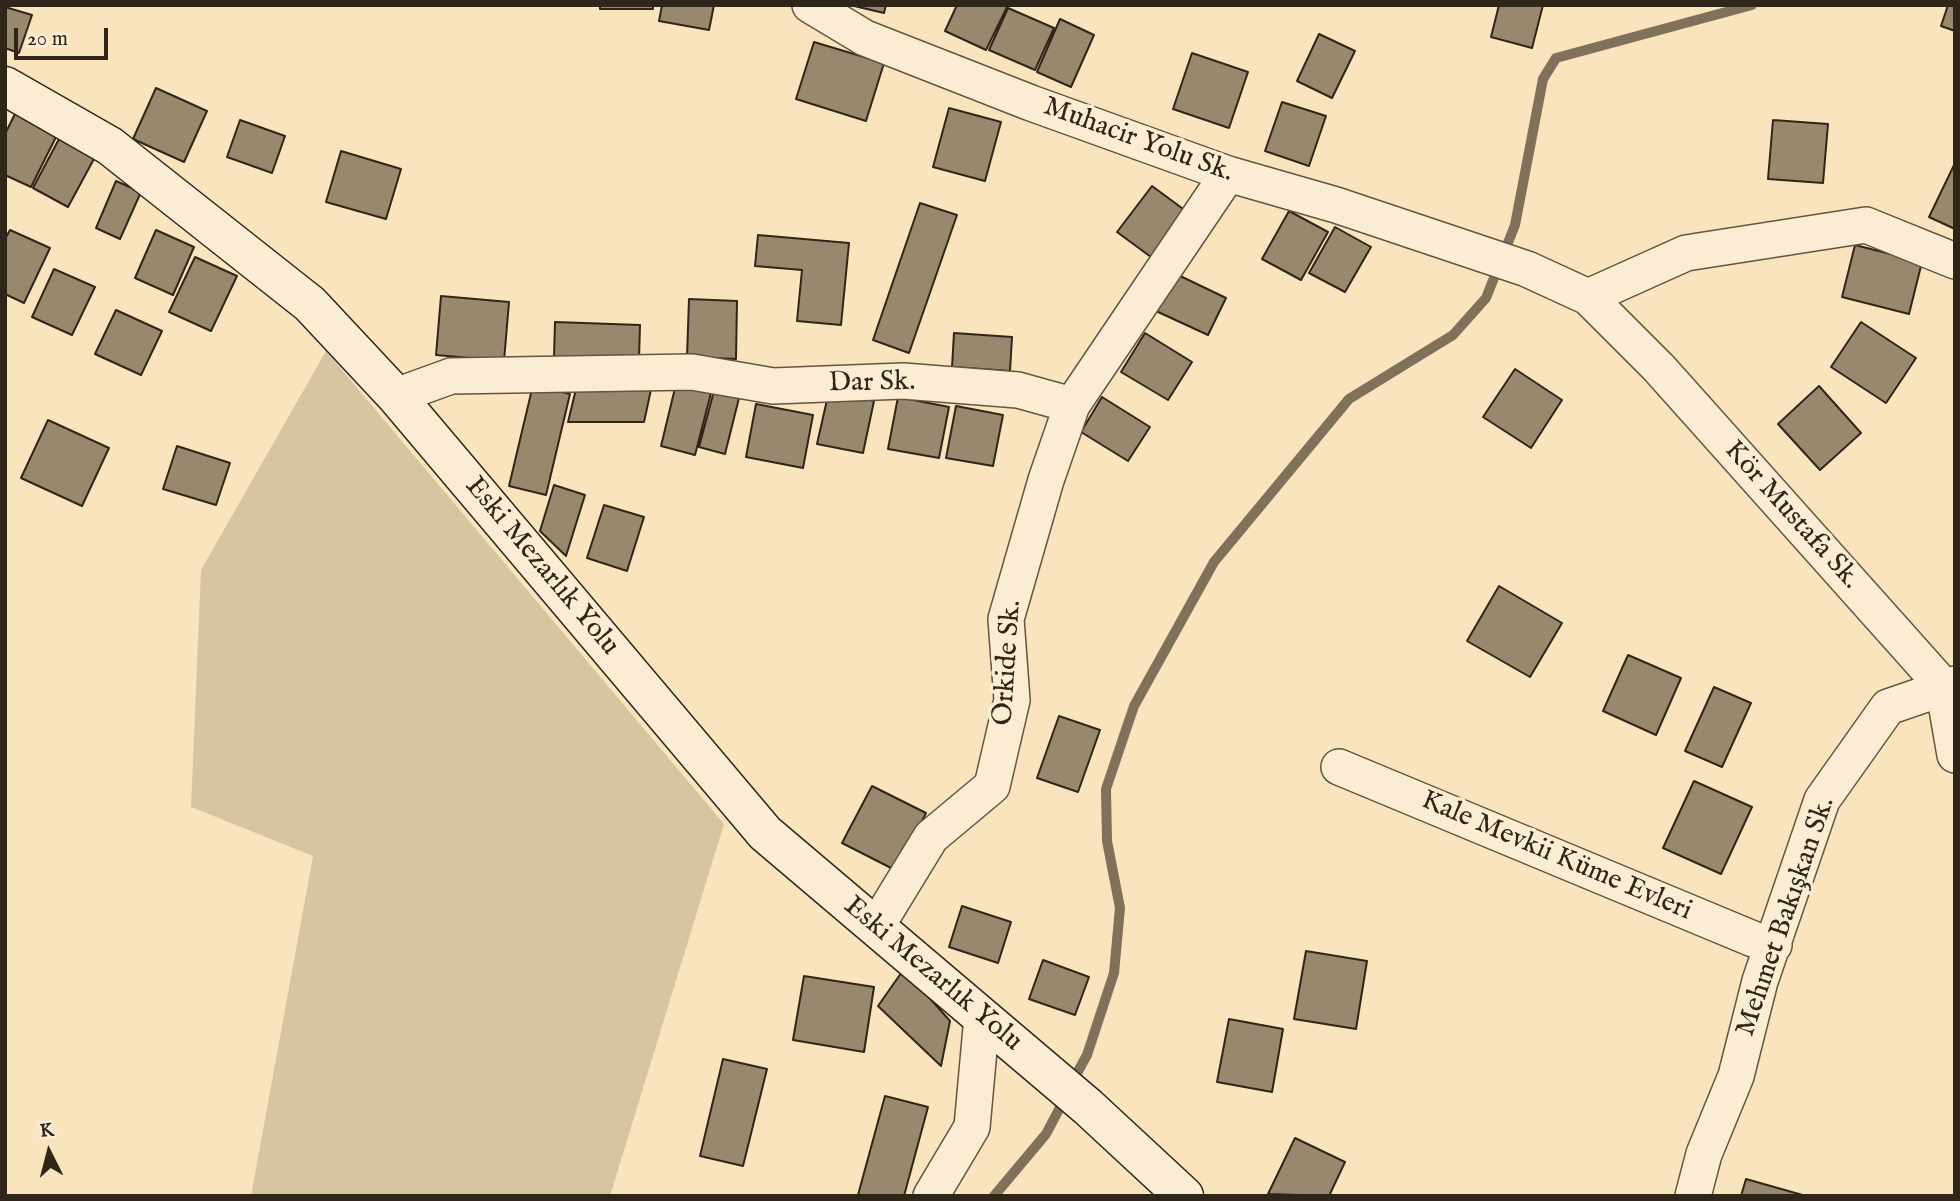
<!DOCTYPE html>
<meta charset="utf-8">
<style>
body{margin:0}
#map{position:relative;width:1960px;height:1201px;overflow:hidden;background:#f9e4bd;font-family:"IM FELL English",serif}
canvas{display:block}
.frame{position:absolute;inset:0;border:7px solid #2f2619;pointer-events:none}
.north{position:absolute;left:14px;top:1117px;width:70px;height:70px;-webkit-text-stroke:5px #fbedd4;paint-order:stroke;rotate:354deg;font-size:19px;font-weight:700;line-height:28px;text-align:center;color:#2f2619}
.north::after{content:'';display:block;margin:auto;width:24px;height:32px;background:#2f2619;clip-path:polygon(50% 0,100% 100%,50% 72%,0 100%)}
.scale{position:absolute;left:14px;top:28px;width:94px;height:32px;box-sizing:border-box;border:4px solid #2f2619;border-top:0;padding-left:9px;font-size:21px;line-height:24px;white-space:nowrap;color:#2f2619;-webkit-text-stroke:5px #fbedd4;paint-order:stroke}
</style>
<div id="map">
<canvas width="1960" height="1201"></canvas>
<div class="frame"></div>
<div class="north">K</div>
<div class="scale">20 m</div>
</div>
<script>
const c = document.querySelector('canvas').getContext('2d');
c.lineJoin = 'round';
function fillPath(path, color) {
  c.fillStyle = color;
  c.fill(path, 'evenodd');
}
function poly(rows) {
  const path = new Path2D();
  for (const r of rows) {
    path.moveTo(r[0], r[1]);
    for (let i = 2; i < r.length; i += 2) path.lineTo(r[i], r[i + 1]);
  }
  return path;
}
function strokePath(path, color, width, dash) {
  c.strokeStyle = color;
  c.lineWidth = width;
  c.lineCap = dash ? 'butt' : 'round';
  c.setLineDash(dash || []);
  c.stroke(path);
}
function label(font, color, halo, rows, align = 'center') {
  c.font = font + ' "IM FELL English",serif';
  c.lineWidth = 7;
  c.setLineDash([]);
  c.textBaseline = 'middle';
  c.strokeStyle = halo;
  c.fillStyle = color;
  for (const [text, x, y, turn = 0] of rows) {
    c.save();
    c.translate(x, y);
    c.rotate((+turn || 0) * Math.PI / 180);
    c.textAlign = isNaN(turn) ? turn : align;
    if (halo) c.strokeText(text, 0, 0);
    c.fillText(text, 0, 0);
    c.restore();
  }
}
fillPath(poly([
 [326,351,724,824,610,1196,251,1196,313,856,191,807,201,570]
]), '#d7c4a1');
strokePath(poly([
 [1071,1084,1087,1055,1114,973,1120,908,1107,841,1106,789,1134,706,1214,562,1349,399,1453,335,1486,298,1515,225,1543,79,1556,58,1752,5],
 [994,1196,1046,1134,1065,1098]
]), '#7f715a', 10);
const building = poly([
 [600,5,653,5,653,9,600,9,600,5],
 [662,5,714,5,709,30,659,21,662,5],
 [850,5,886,5,884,13,850,5],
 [957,5,1008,5,986,50,945,31,957,5],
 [1499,5,1543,5,1532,48,1491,37,1499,5],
 [1948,5,1955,5,1955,31,1941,26,1948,5],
 [5,7,32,15,19,53,5,48,5,7],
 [1008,8,1054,28,1035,70,989,50,1008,8],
 [1060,19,1094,35,1071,87,1037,72,1060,19],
 [1319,34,1355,51,1332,98,1297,81,1319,34],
 [814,42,884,63,866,121,796,99,814,42],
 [1192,53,1248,72,1229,128,1173,109,1192,53],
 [156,88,207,111,184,162,133,139,156,88],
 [1282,102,1326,116,1309,166,1265,151,1282,102],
 [949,108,1001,122,985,181,933,167,949,108],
 [16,112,58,133,31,187,5,175,5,134,16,112],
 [240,120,285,136,272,173,227,157,240,120],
 [1773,120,1828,124,1823,183,1768,179,1773,120],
 [59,139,95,157,68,207,33,188,59,139],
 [341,151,401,169,386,219,326,202,341,151],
 [1955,163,1955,229,1929,217,1955,163],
 [116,181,141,192,120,239,96,228,116,181],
 [1152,186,1190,214,1155,260,1117,232,1152,186],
 [920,203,957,215,909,353,873,340,920,203],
 [1289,211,1328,232,1301,280,1262,259,1289,211],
 [1335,227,1371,247,1345,292,1309,273,1335,227],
 [10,230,50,248,24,303,5,294,5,239,10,230],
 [156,230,194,247,173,295,135,278,156,230],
 [758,235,849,243,841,325,797,321,802,270,755,266,758,235],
 [1855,245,1922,262,1909,314,1842,297,1855,245],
 [195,257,237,276,211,331,169,312,195,257],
 [54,269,95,287,72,335,32,317,54,269],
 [1174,273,1226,298,1208,335,1156,311,1174,273],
 [441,296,509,302,504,361,436,355,441,296],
 [689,299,737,301,736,359,687,357,689,299],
 [116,310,162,331,141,375,95,354,116,310],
 [555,322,640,325,639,359,554,357,555,322],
 [1861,322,1916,358,1886,403,1831,367,1861,322],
 [954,333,1012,337,1010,371,952,367,954,333],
 [1145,333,1192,362,1168,400,1121,372,1145,333],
 [1515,369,1562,400,1531,448,1483,417,1515,369],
 [676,384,711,393,695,455,661,446,676,384],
 [533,385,570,394,546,495,509,486,533,385],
 [577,385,652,385,644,422,568,422,577,385],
 [1819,386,1861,433,1820,470,1778,424,1819,386],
 [714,391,739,398,725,454,699,447,714,391],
 [829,391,874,401,863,453,817,444,829,391],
 [898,397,949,407,939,458,888,449,898,397],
 [1102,397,1150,427,1128,461,1081,432,1102,397],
 [756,404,813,415,803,468,746,457,756,404],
 [956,406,1003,415,993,466,946,458,956,406],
 [48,420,109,448,82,506,21,478,48,420],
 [177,446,230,463,216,505,163,489,177,446],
 [554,485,585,495,566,556,540,531,554,485],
 [604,505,644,517,627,571,587,558,604,505],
 [1499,586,1562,623,1530,677,1467,641,1499,586],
 [1628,655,1681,678,1656,735,1603,711,1628,655],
 [1714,687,1751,703,1722,767,1685,751,1714,687],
 [1059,716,1100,730,1078,792,1037,778,1059,716],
 [1694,781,1752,807,1721,874,1663,848,1694,781],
 [872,786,926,813,897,871,842,843,872,786],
 [962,906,1011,922,998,963,949,947,962,906],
 [1306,951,1367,961,1356,1029,1294,1019,1306,951],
 [1043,960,1089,977,1075,1015,1029,999,1043,960],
 [904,969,950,1021,941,1066,878,1006,904,969],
 [804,976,874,987,864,1052,793,1040,804,976],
 [1229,1019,1283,1029,1272,1092,1217,1082,1229,1019],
 [723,1059,767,1069,743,1166,700,1156,723,1059],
 [885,1096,928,1107,904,1196,863,1196,858,1195,885,1096],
 [1295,1138,1345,1162,1329,1196,1268,1194,1295,1138],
 [1746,1179,1806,1196,1741,1196,1746,1179]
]);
fillPath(building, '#98896e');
strokePath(building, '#2f2619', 2);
const street = poly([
 [810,5,865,38,1031,103,1228,174,1336,205,1527,269,1588,297,1659,368,1943,686,1955,755],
 [1588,297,1686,253,1866,225,1955,261],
 [396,396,451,376,692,372,773,386,903,381,1018,390,1072,405],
 [1339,767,1753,939,1774,945],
 [876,927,931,837,992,786,1012,700,1006,619,1046,480,1072,405,1228,174],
 [931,1196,972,1127,982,1017],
 [1693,1196,1704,1154,1736,1076,1760,981,1822,800,1888,707,1955,684]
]);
const secondary = poly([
 [5,86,110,146,310,304,396,396,765,833,1088,1107,1184,1196]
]);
strokePath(street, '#625642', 38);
strokePath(secondary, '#2f2619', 41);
strokePath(street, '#fbedd4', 35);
strokePath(secondary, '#fbedd4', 38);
label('28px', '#2f2619', '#fbedd4', [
 ["Muhacir Yolu Sk.",1138,141,20],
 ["Dar Sk.",872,384,-1],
 ["Kör Mustafa Sk.",1791,516,48],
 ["Eski Mezarlık Yolu",541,567,50],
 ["Orkide Sk.",1009,663,-86],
 ["Kale Mevkii Küme Evleri",1556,857,23],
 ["Mehmet Bakışkan Sk.",1787,917,-71],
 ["Eski Mezarlık Yolu",932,975,40]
]);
</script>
